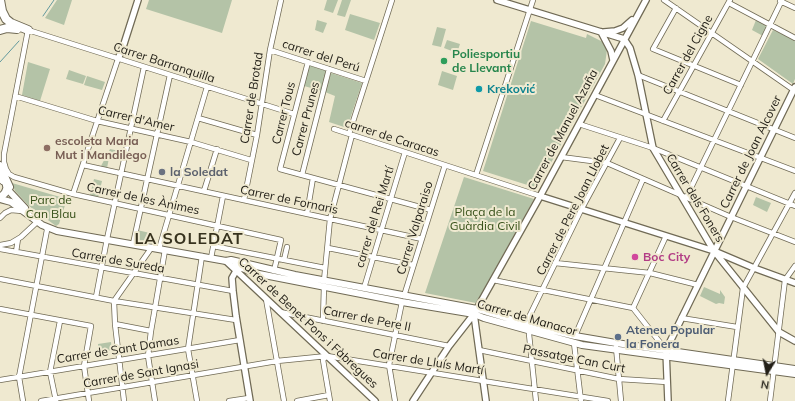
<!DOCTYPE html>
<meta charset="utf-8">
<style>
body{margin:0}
#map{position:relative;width:795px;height:401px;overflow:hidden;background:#efe9d0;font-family:Mulish,sans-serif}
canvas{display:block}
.north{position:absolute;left:747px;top:353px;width:40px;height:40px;-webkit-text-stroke:3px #efe9d0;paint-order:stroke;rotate:190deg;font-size:11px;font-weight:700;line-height:16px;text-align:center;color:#232018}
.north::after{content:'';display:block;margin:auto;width:14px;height:18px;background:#232018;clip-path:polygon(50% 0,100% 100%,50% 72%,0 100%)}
</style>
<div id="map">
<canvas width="795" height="401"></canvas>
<div class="north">N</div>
</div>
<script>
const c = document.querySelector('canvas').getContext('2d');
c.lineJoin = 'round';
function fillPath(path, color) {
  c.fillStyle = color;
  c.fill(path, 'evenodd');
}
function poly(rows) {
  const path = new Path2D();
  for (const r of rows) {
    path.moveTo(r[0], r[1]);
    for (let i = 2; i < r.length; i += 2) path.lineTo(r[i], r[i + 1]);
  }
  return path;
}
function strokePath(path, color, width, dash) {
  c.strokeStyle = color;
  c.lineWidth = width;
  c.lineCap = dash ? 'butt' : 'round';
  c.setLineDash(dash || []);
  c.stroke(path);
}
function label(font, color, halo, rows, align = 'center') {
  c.font = font + ' Mulish,sans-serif';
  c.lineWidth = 4;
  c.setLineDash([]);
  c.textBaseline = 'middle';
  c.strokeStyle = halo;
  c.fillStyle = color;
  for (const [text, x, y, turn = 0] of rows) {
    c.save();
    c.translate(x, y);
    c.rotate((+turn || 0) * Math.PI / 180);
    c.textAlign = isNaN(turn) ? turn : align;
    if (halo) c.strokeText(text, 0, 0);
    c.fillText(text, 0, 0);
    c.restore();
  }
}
fillPath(poly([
 [57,0,72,0,64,25,45,18],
 [149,0,232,0,222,33,146,9],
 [327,0,338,0,333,13,324,10],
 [342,0,351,0,345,17,337,15],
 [350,14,380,23,374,40,345,30],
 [317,20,327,23,323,33,315,30],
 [756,20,767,26,763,36,752,30],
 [531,21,586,38,587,34,603,42,607,50,605,64,546,172,543,172,537,188,483,171],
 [437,27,446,29,441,47,432,45],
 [773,30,795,40,795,79,793,84,758,59],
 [447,40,460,44,457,53,444,48],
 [28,62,50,69,40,101,22,95],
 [309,65,327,71,322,91,304,86],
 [69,70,86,76,83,84,66,79],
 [442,71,457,76,453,90,438,85],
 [331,73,362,83,347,128,329,122,335,96,325,92],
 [87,76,105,82,102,90,84,85],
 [110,149,124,152,122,161,109,158,107,168,101,166],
 [464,177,534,199,476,303,425,293],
 [94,179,102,181,98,198,90,195],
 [12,183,67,199,59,224,56,226,29,206,15,191],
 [756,197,771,203,767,212,753,205],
 [137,230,150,233,149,236,153,237,152,244,135,241],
 [704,287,720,294,720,290,725,297,724,304,719,303,716,304,700,296],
 [111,342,112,350,99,352,98,344]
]), '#b4c3a7');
strokePath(poly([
 [43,16,54,0],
 [0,62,19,41]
]), '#62999d', 1);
const minor = poly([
 [664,0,795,91],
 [780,1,795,8],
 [729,3,795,38],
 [676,8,653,49,741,85],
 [270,50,366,81],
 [308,62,280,169,431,210],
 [638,75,795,138],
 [595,95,795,171],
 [15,96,97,121,191,142,251,160],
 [198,118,257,135],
 [663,121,730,0],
 [579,124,653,148,795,206],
 [334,129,540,196],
 [349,134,392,0],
 [561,157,607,163,731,217,795,242],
 [83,165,422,239],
 [302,175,329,69],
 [476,175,533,0],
 [204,191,217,149],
 [73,194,118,59],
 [686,198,782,0],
 [244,200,257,135,270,50,281,0],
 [307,214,313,178],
 [0,218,5,213,11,210,22,211],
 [133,244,170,75],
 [0,245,11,243,21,237,37,222],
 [213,246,325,268],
 [328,248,413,265],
 [0,249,233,291],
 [159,249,207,87],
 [16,252,18,239],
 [211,258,223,196],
 [284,260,287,247],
 [555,263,650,273,698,285],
 [274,271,281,240,73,194,14,177,9,174,6,169,4,162,4,154,28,30,294,114],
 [0,279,114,301,236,320],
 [493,280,633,308],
 [324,281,330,219,352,135],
 [364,288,405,152],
 [404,296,445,165],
 [96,297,107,239,144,67],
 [266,299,284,401],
 [633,308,666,236],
 [633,308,666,350],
 [0,309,91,326,84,366,89,401],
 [280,312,449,346],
 [681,318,737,327],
 [323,321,324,286],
 [115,324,151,331],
 [575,336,643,179],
 [574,343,581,401],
 [616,347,621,401],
 [479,350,619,379,667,382],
 [327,356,323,360,330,401],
 [0,380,240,340],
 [23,401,19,377,47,230,46,227],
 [41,401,277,361,327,356,608,401],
 [56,401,50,372,60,321],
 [124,401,115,324,114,301,152,247],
 [155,401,148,356,151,331,165,250],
 [197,401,188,349,202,256],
 [229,401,249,398],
 [297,401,329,395],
 [395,401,389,365,402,302],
 [536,401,529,334,530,325,529,317,581,210,620,138],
 [728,401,743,288,795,193],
 [770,401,785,280,795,266]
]);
const tertiary = poly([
 [497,0,624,39],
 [601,32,611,51,613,60],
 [604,32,615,31,623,28,632,20],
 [624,39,630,48,638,75,653,148,714,251,779,332,795,341],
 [118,59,123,47,138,0],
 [540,196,714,251,754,268,795,283],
 [226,261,375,401],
 [239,270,236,271,232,278,233,291,236,316,250,401],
 [474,314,486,401],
 [413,401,449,346,474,314,538,200,646,0],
 [668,401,666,350,795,87]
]);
const secondary = poly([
 [0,165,10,187],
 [7,186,10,192,25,208],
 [0,199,11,202,42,225,57,231,226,261,231,260,295,275,477,309,530,325,575,336,616,343,795,369],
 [235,265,254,273,402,302,474,314,484,318,582,345,795,374]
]);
const trunk = poly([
 [0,198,5,193,7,188,6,183,0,177]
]);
const motorway = poly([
 [0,0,2,11,6,19,11,23,28,30],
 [0,30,7,28,17,29],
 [0,172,3,180]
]);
strokePath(minor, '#706a55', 6);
strokePath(tertiary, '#706a55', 8);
strokePath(secondary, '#706a55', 8);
strokePath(trunk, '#706a55', 9);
strokePath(motorway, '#706a55', 10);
strokePath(minor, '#fff', 4.5);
strokePath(tertiary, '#fff', 5.5);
strokePath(secondary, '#fff', 6);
strokePath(trunk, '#fff', 7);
strokePath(motorway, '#fff', 8);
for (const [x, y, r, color] of [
 [444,61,4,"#2e9e5b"],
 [479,89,4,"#0f9aa8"],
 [47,148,4,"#8d6e63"],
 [162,172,4,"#6b7280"],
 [635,257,4,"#d1479c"],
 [618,337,4,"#5c6f8a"]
]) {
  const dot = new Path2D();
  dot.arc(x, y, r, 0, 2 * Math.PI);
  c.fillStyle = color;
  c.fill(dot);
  strokePath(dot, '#efe9d0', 1.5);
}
label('bold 12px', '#27864d', '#efe9d0', [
 ["Poliesportiu",452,54],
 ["de Llevant",452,68]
], 'left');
label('12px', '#232018', '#efe9d0', [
 ["Carrer del Cigne",688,55,-61],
 ["carrer del Perú",321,56,18],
 ["Carrer Barranquilla",164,63,18],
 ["Carrer de Brotad",252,98,-81],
 ["Carrer Tous",284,113,-76],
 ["Carrer d'Amer",136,119,13],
 ["Carrer Prunes",306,119,-75],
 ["Carrer de Manuel Azaña",563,130,-62],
 ["carrer de Caracas",392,138,18],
 ["Carrer de Joan Alcover",751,152,-64],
 ["Carrer dels Foners",695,198,59],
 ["Carrer de les Ànimes",143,199,12],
 ["Carrer de Fornaris",289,200,12],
 ["Carrer de Pere Joan Llobet",573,210,-63],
 ["carrer del Rei Martí",375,217,-73],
 ["Carrer Valparaiso",415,228,-73],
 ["Carrer de Sureda",118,261,10],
 ["Carrer de Manacor",527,318,16],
 ["Carrer de Pere II",367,319,11],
 ["Carrer de Benet Pons i Fàbregues",308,323,43],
 ["Carrer de Sant Damas",118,350,-9],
 ["Passatge Can Curt",574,359,11],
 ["Carrer de Lluís Martí",428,362,9],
 ["Carrer de Sant Ignasi",141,374,-10]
]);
label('bold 12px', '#0d838f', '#efe9d0', [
 ["Kreković",487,89]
], 'left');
label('bold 12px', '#785e54', '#efe9d0', [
 ["escoleta Maria",55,141],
 ["Mut i Mandilego",55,155]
], 'left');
label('bold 12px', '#5b616d', '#efe9d0', [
 ["la Soledat",170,172]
], 'left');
label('12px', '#354f17', '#efe9d0', [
 ["Parc de",51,200],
 ["Can Blau",51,214],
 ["Plaça de la",485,212],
 ["Guàrdia Civil",485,226]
]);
label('bold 12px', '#b23c85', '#efe9d0', [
 ["Boc City",643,257]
], 'left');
label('bold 12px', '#4e5e75', '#efe9d0', [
 ["Ateneu Popular",626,330],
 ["la Fonera",626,344]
], 'left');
c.letterSpacing = '1px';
label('bold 16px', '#37321e', '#efe9d0', [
 ["LA SOLEDAT",189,239]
]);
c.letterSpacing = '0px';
</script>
